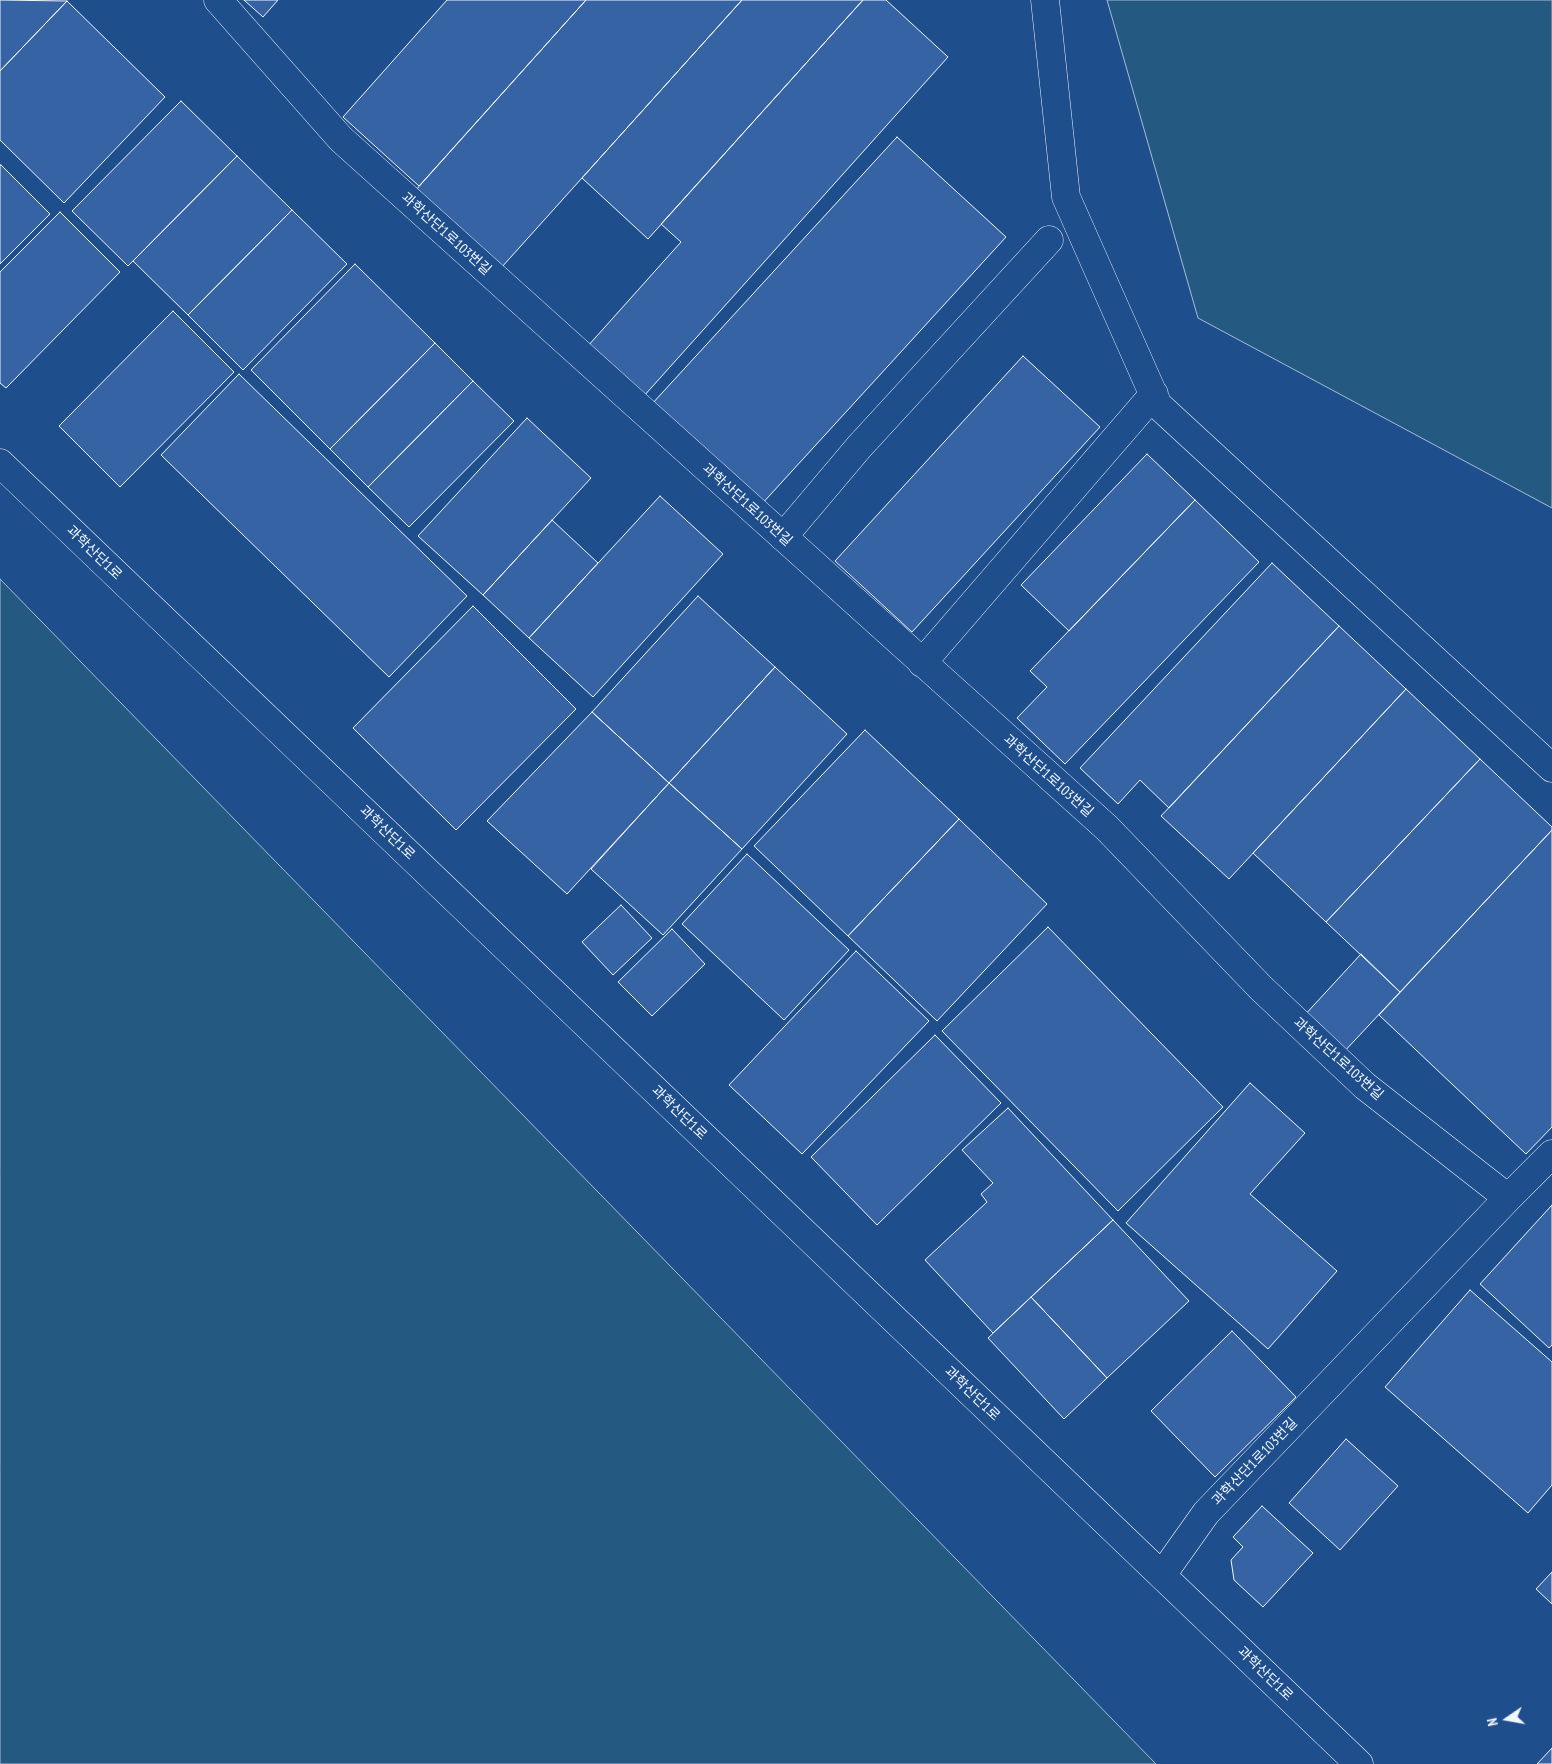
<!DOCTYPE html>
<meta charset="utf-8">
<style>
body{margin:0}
#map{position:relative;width:1552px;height:1764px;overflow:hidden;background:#1f4e8c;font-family:"PT Sans Narrow",sans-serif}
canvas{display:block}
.north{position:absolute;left:1482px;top:1694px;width:50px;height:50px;-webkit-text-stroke:4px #1f4e8c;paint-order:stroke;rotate:258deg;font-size:14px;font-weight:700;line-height:20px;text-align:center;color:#f2f6ff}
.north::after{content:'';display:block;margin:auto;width:18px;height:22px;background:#f2f6ff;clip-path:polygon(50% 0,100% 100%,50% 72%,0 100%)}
</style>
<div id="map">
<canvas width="1552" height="1764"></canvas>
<div class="north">N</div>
</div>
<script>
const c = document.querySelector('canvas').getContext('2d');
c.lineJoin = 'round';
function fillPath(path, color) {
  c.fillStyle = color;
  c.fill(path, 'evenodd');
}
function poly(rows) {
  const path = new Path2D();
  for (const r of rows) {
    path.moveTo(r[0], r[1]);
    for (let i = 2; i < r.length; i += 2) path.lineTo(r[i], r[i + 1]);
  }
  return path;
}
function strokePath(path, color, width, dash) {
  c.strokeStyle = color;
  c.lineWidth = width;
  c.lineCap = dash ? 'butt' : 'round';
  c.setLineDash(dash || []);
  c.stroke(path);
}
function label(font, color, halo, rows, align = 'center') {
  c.font = font + ' "PT Sans Narrow","Noto Sans KR",sans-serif';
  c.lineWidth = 4;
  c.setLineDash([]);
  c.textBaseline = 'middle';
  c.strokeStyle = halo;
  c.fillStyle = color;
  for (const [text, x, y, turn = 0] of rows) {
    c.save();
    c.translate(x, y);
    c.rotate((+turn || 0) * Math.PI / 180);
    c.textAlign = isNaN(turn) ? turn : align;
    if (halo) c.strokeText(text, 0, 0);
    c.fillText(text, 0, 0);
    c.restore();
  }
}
const green = poly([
 [1107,0,1552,0,1552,508,1198,318,1107,0],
 [0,579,1156,1764,0,1764,0,579]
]);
fillPath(green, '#245a82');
strokePath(green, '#a8bbd7', 1);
const building = poly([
 [0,0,67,1,0,71,0,0],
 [244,0,278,0,263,17,244,0],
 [447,0,586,0,419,186,343,117,447,0],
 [586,0,742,0,501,268,415,191,586,0],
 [742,0,863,0,648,239,582,178,742,0],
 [863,0,886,0,948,57,643,397,587,347,681,242,661,224,863,0],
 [67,1,165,97,64,203,0,140,0,71,67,1],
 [181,101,237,156,128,266,72,211,181,101],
 [897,137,1006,237,760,506,651,405,897,137],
 [237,156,292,210,188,315,133,261,237,156],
 [1,165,50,214,0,264,0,165,1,165],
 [292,210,347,264,243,370,188,315,292,210],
 [60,212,120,272,6,388,0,383,0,272,60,212],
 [355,264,435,343,330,449,251,370,355,264],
 [173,311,234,372,120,487,59,426,173,311],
 [435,343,473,381,368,487,330,449,435,343],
 [1023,356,1100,427,912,632,835,561,1023,356],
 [239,374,467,596,389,677,161,455,239,374],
 [473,381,514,421,409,527,368,487,473,381],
 [527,418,591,478,483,595,418,536,527,418],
 [1147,454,1195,500,1069,631,1021,585,1147,454],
 [660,496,723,554,593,697,529,638,660,496],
 [1195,500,1259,562,1065,764,1017,718,1047,687,1030,671,1195,500],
 [552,520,598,563,529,638,483,595,552,520],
 [1272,563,1339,626,1169,808,1140,780,1118,804,1080,768,1272,563],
 [698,596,775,667,669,783,592,712,698,596],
 [473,606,576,709,456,830,353,728,473,606],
 [1339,626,1406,689,1229,879,1161,816,1339,626],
 [775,667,847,734,742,849,669,783,775,667],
 [1406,689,1480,759,1326,922,1253,853,1406,689],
 [592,712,669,783,567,894,487,821,592,712],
 [865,730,959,819,848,936,754,846,865,730],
 [1480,759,1552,827,1552,830,1400,992,1326,922,1480,759],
 [669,783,742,849,663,935,591,869,669,783],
 [959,819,1047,904,937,1021,848,936,959,819],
 [1552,830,1552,1127,1526,1154,1379,1015,1552,830],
 [747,854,849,950,784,1020,682,924,747,854],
 [621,905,652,938,613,975,582,942,621,905],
 [1048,927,1223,1107,1118,1211,942,1031,1048,927],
 [672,929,705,964,652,1016,618,982,672,929],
 [856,951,929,1021,802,1154,729,1085,856,951],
 [1361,954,1400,992,1341,1055,1302,1018,1361,954],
 [935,1035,1001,1103,877,1225,811,1157,935,1035],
 [1250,1083,1305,1133,1250,1194,1337,1271,1268,1349,1126,1223,1250,1083],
 [1008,1108,1113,1220,993,1333,925,1260,987,1202,981,1194,993,1183,962,1150,1008,1108],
 [1552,1205,1552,1345,1549,1348,1480,1284,1552,1205],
 [1113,1220,1189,1301,1107,1378,1031,1297,1113,1220],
 [1470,1290,1552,1362,1552,1485,1528,1513,1385,1387,1470,1290],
 [1031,1297,1107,1378,1064,1419,988,1338,1031,1297],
 [1232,1331,1296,1397,1215,1477,1151,1411,1232,1331],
 [1346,1439,1398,1486,1340,1550,1289,1503,1346,1439],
 [1262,1506,1313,1553,1263,1607,1234,1580,1231,1560,1243,1547,1233,1537,1262,1506],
 [1552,1572,1552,1604,1536,1589,1552,1572],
 [1552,1748,1552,1764,1537,1764,1552,1748]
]);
fillPath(building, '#3563a3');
strokePath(building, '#f2f6ff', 1);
const minor = poly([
 [218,0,341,139,1107,828,1261,988,1365,1086,1508,1198],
 [1045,0,1066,197,1158,405,1552,768],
 [783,537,859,447,1049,240],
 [922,663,1154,394],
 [1162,1575,1206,1513,1508,1198,1552,1154]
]);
const secondary = poly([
 [0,463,1359,1764]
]);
strokePath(minor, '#f2f6ff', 29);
strokePath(secondary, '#f2f6ff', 29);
strokePath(minor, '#1f4e8c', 28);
strokePath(secondary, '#1f4e8c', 28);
label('14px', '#f2f6ff', '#1f4e8c', [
 ["과학산단1로103번길",446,234,42],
 ["과학산단1로103번길",747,505,42],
 ["과학산단1로",94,553,44],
 ["과학산단1로103번길",1048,776,42],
 ["과학산단1로",387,833,44],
 ["과학산단1로103번길",1338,1059,42],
 ["과학산단1로",679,1113,44],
 ["과학산단1로",972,1394,44],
 ["과학산단1로103번길",1255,1462,-46],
 ["과학산단1로",1265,1674,44]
]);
</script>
